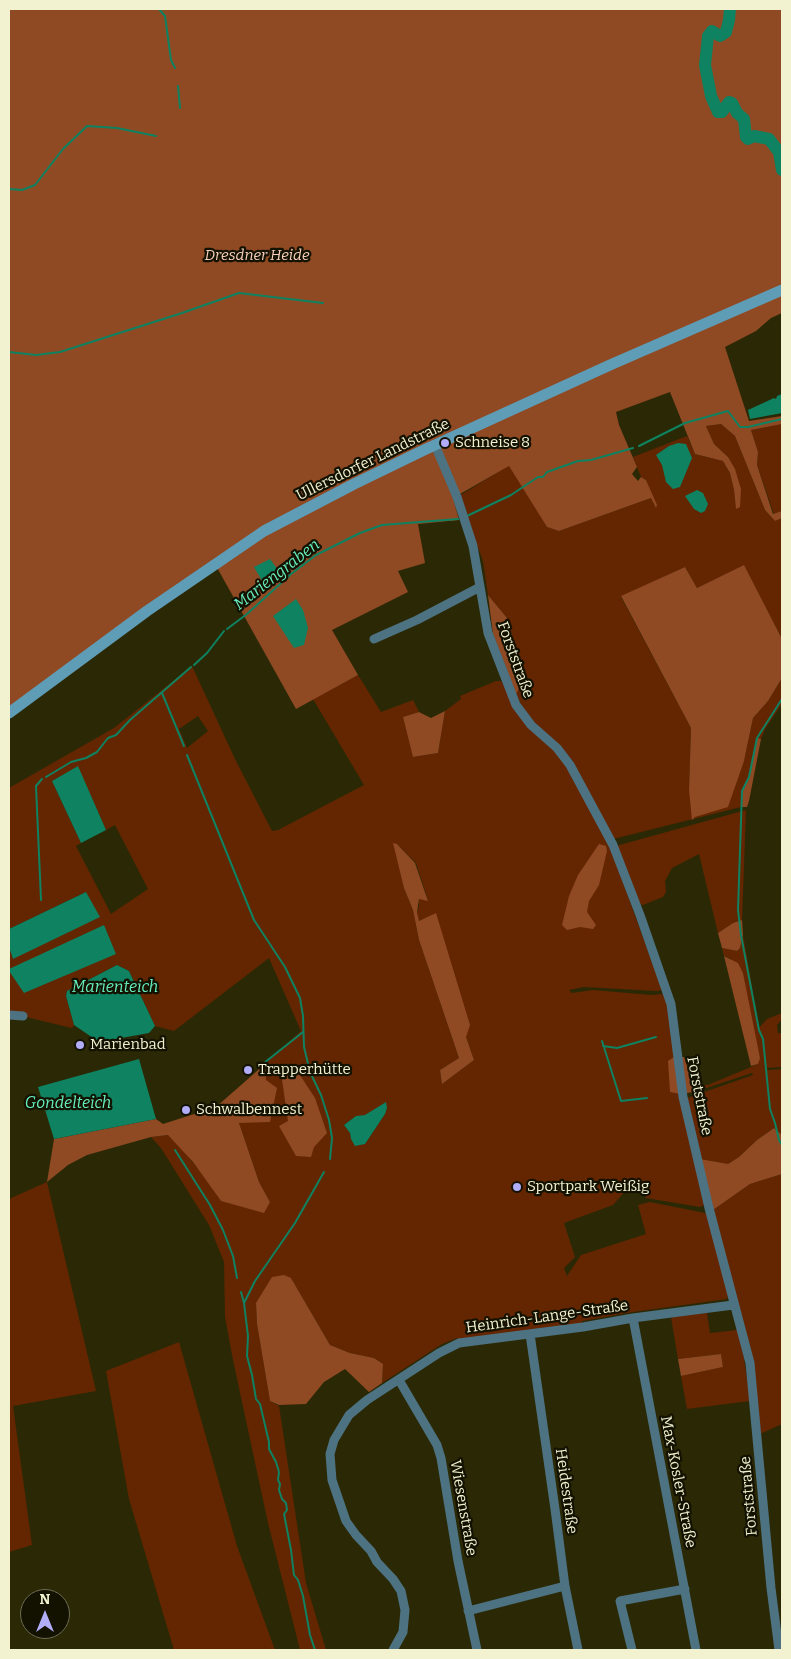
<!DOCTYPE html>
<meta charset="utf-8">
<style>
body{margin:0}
#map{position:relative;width:791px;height:1659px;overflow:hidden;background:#2b2905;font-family:Bitter,serif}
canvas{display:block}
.frame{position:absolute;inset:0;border:10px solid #f2f1d0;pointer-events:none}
.north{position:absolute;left:20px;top:1589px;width:50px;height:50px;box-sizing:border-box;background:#131100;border:1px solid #6c6b53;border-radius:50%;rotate:0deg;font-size:14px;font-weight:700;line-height:20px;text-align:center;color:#f2f1d0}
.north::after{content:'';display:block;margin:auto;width:18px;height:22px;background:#b2adf9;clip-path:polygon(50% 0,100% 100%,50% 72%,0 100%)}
</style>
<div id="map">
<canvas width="791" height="1659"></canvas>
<div class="frame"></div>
<div class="north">N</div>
</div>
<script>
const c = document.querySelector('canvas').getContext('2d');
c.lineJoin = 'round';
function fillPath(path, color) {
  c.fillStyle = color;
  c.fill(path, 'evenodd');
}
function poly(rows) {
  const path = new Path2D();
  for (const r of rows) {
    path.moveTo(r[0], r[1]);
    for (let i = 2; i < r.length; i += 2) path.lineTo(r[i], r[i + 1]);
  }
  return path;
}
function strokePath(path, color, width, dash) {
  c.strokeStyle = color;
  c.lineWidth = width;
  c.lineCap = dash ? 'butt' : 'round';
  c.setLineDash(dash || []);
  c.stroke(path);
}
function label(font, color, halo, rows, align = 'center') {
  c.font = font + ' Bitter,serif';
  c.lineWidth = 4.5;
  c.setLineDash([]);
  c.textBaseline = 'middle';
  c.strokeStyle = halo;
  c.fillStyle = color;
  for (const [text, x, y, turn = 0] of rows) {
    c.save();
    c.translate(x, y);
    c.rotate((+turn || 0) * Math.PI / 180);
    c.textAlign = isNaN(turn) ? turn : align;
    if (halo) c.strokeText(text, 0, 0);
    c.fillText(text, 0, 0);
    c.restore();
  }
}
fillPath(poly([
 [721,424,735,436,765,510,775,521,782,518,782,639,744,566,697,588,685,567,621,597,691,728,689,790,744,761,753,718,768,701,782,678,782,704,765,729,761,739,757,738,749,777,742,791,741,807,613,839,572,760,558,744,533,722,520,703,516,694,517,674,512,656,512,635,507,618,488,595,483,561,459,496,510,465,547,527,559,531,651,498,656,508,646,480,641,477,633,457,687,436,695,454,723,461,730,473,734,490,736,508,740,506,728,457,714,444,706,426],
 [782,424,782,511,774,514,757,465,758,452,751,430],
 [192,666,235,759,272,831,278,830,364,785,313,699,358,675,381,712,413,700,419,712,403,717,414,757,438,753,445,711,461,699,460,696,496,681,501,681,568,767,610,847,662,990,657,991,584,987,569,990,572,993,593,990,651,995,663,994,668,1004,680,1094,704,1205,700,1207,646,1198,643,1184,627,1189,613,1205,564,1223,575,1257,564,1268,567,1276,581,1255,646,1234,638,1205,650,1202,705,1213,709,1219,728,1296,727,1299,633,1312,582,1321,583,1327,459,1343,457,1338,442,1344,382,1383,383,1364,374,1358,350,1353,330,1345,291,1278,256,1303,257,1324,270,1401,279,1406,306,1583,326,1650,300,1650,268,1523,233,1360,225,1317,224,1262,209,1225,161,1148,151,1137,168,1135,178,1144,207,1180,221,1201,270,1202,259,1182,239,1123,266,1080,265,1064,301,1031,269,958,174,1031,155,1026,129,971,117,965,67,991,66,996,74,1025,72,1028,9,1013,9,947,14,959,86,892,9,929,9,788,114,728],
 [198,716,208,731,187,748,179,729],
 [77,767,106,830,115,825,148,889,111,914,76,846,81,843,52,781],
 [397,844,416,863,428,900,419,899,419,906,417,912,419,921,436,914,466,1037,474,1060,442,1084,440,1070,459,1058,419,940,413,910,404,888],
 [386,1102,385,1114,365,1144,351,1139,350,1133,344,1125,356,1116,365,1116],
 [746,810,742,920,733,923,718,933,699,854,672,868,665,881,666,892,663,897,643,905,639,904,616,846],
 [743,935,759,1028,767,1019,782,1013,782,1019,777,1025,778,1033,782,1033,782,1067,767,1068,768,1070,782,1069,782,1135,774,1128,757,1140,739,1157,728,1164,723,1164,700,1159,687,1098,753,1075,752,1073,694,1092,699,1085,708,1085,758,1064,743,973,730,958,724,956,722,948,737,951,740,948],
 [782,1174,782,1424,760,1434,754,1367,713,1210,750,1184],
 [47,1182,96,1391,13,1406,32,1545,9,1552,9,1199],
 [707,1313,710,1333,737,1330,743,1352,750,1401,687,1409,681,1376,723,1367,721,1354,678,1359,671,1317],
 [179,1342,237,1546,275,1650,174,1650,129,1499,106,1371]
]), '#632600');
fillPath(poly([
 [9,9,782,9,782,313,771,318,756,331,725,347,749,421,782,416,782,424,751,430,758,452,757,465,773,514,782,511,782,518,775,521,765,510,735,436,721,424,706,426,714,444,728,457,735,469,741,489,740,507,736,509,734,490,730,473,723,461,695,454,670,392,616,412,619,425,637,467,632,474,638,481,641,477,646,480,657,505,656,508,651,498,559,531,547,527,509,466,453,498,459,520,418,524,425,563,398,571,408,592,332,630,358,675,296,709,215,564,9,709],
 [744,565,782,639,782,678,768,701,753,718,744,761,728,807,695,817,692,820,689,790,691,728,621,596,685,567,697,588],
 [488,595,507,618,512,635,512,656,519,689,516,694,493,634],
 [445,711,438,753,413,757,403,717,419,712,431,718],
 [757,738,761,739,749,801,747,807,741,807,742,791,749,777],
 [393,843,397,844,415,863,428,901,419,899,417,912,419,921,436,913,470,1025,466,1037,474,1060,442,1084,440,1070,459,1058,419,940,413,910,404,888],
 [599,844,606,846,607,851,599,885,589,901,587,912,596,925,593,929,580,927,567,930,562,925,569,896,578,875],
 [742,920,743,935,740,948,737,951,722,948,718,933,733,923],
 [724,956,738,963,743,973,760,1058,758,1064,751,1066],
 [674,1057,684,1057,689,1072,693,1081,699,1085,694,1092,680,1094,670,1092,668,1061],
 [265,1064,266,1080,277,1088,270,1122,239,1123,259,1182,270,1202,264,1213,221,1201,193,1162,168,1135,151,1137,87,1155,68,1165,47,1182,54,1139,156,1119,163,1124,216,1107],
 [298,1072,315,1098,327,1133,314,1147,311,1157,296,1156,279,1126,288,1121,281,1073],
 [774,1128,782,1135,782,1174,750,1184,713,1210,700,1159,728,1164,739,1157,757,1140],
 [284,1275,291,1278,330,1345,350,1353,374,1358,383,1364,382,1383,369,1392,345,1369,324,1382,306,1404,279,1405,270,1401,257,1324,256,1303,272,1277],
 [721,1354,723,1367,681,1376,678,1359]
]), '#8f4923');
fillPath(poly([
 [782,394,782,413,750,419,748,410,774,398,776,399,777,396],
 [678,443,686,444,692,458,680,487,673,489,666,482,662,465,656,455,669,446],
 [697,490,703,493,708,504,705,511,701,513,694,509,685,496],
 [270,559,278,570,279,575,264,584,254,567],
 [296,599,303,610,308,628,304,645,294,648,273,616],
 [78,766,106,830,81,843,52,781],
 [86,892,100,917,13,959,9,947,9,929],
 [104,925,116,954,24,993,9,971,9,969],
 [117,965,129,971,155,1026,149,1033,99,1042,74,1025,66,996,67,991],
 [139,1059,156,1119,54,1139,38,1087],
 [386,1102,387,1108,385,1114,365,1144,355,1146,351,1139,350,1133,344,1125,356,1116,365,1115]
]), '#0e8261');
strokePath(poly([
 [159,9,165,16,171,60,175,68],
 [178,86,180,108],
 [9,189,22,190,35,185,63,149,87,126,117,128,156,136],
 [9,352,36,355,60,352,182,313,239,293,323,303],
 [639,446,685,423,728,411,740,427,748,427,782,419],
 [467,516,511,495,538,477,543,477,547,472,578,461,591,460,633,448],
 [227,629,247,614,291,574,316,555,360,533,382,525,458,519],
 [194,665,207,653,224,631],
 [162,693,184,746],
 [782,699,757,738,749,777,742,791,738,910,741,935,759,1030,763,1039,770,1109,775,1123,779,1140,782,1145],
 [187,755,254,920,285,967,300,998,303,1016,304,1047,310,1072,321,1095,329,1120,332,1138,330,1159],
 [46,777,71,762,86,758,97,752,108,738,116,735,130,720,191,667],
 [41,900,36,786,42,779],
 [602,1041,621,1101,647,1098],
 [603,1046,617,1048,656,1037],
 [264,1063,303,1032],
 [175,1150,210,1205,223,1230,233,1256,237,1278],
 [241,1292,244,1303],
 [315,1650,310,1635,303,1596,298,1580,294,1575,291,1550,284,1514,287,1510,286,1503,282,1499,279,1490,280,1484,278,1480,279,1472,276,1462,269,1449,269,1442,260,1404,256,1399,252,1375,247,1356,248,1336,244,1303,255,1281,295,1223,324,1172]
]), '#0e8261', 2);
strokePath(poly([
 [730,9,729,20,726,32,720,36,712,31,708,36,705,65,711,96,718,112,722,112,729,102,732,103,737,113,744,119,746,137,748,139,754,136,769,139,779,152,782,170]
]), '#0e8261', 12);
strokePath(poly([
 [435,445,457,497,473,546,488,633,516,705,531,725,557,748,570,765,613,845,640,915,671,1004,683,1097,709,1208,750,1363,771,1588,779,1650],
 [374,639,417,620,480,587],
 [9,1015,23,1016],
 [633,1318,696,1650],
 [530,1334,555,1509,565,1586,578,1650],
 [399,1380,437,1445,441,1458,458,1561,477,1650],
 [468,1611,565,1586],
 [393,1650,403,1632,405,1610,401,1591,393,1579,377,1562,371,1551,356,1535,346,1521,332,1480,330,1454,334,1440,349,1415,367,1400,439,1353,459,1343,583,1327,633,1318,733,1305],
 [632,1650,620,1601,685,1589]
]), '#4d7282', 9);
strokePath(poly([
 [9,713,147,611,264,531,354,484,424,450,610,365,782,290]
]), '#5f9cb5', 11);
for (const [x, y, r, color] of [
 [445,443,5,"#b2adf9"],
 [80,1045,5,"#b2adf9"],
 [248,1070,5,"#b2adf9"],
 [186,1110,5,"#b2adf9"],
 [517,1187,5,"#b2adf9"]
]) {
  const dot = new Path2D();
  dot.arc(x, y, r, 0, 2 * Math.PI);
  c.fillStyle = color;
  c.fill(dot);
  strokePath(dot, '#131100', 2);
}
label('italic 15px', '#fad0bc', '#131100', [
 ["Dresdner Heide",257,256]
]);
label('15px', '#f2f1d0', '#131100', [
 ["Schneise 8",455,443],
 ["Marienbad",90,1045],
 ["Trapperhütte",258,1070],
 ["Schwalbennest",196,1110],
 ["Sportpark Weißig",527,1187]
], 'left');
label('15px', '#f2f1d0', '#131100', [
 ["Ullersdorfer Landstraße",373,460,-26],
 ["Forststraße",515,660,70],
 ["Forststraße",699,1096,79],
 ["Heinrich-Lange-Straße",547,1317,-8],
 ["Max-Kosler-Straße",678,1482,79],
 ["Heidestraße",566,1491,82],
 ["Forststraße",749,1496,-95],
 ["Wiesenstraße",463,1508,80]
]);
label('italic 16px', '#67eebe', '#131100', [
 ["Mariengraben",277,575,-38],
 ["Marienteich",115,988],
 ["Gondelteich",68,1104]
]);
</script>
